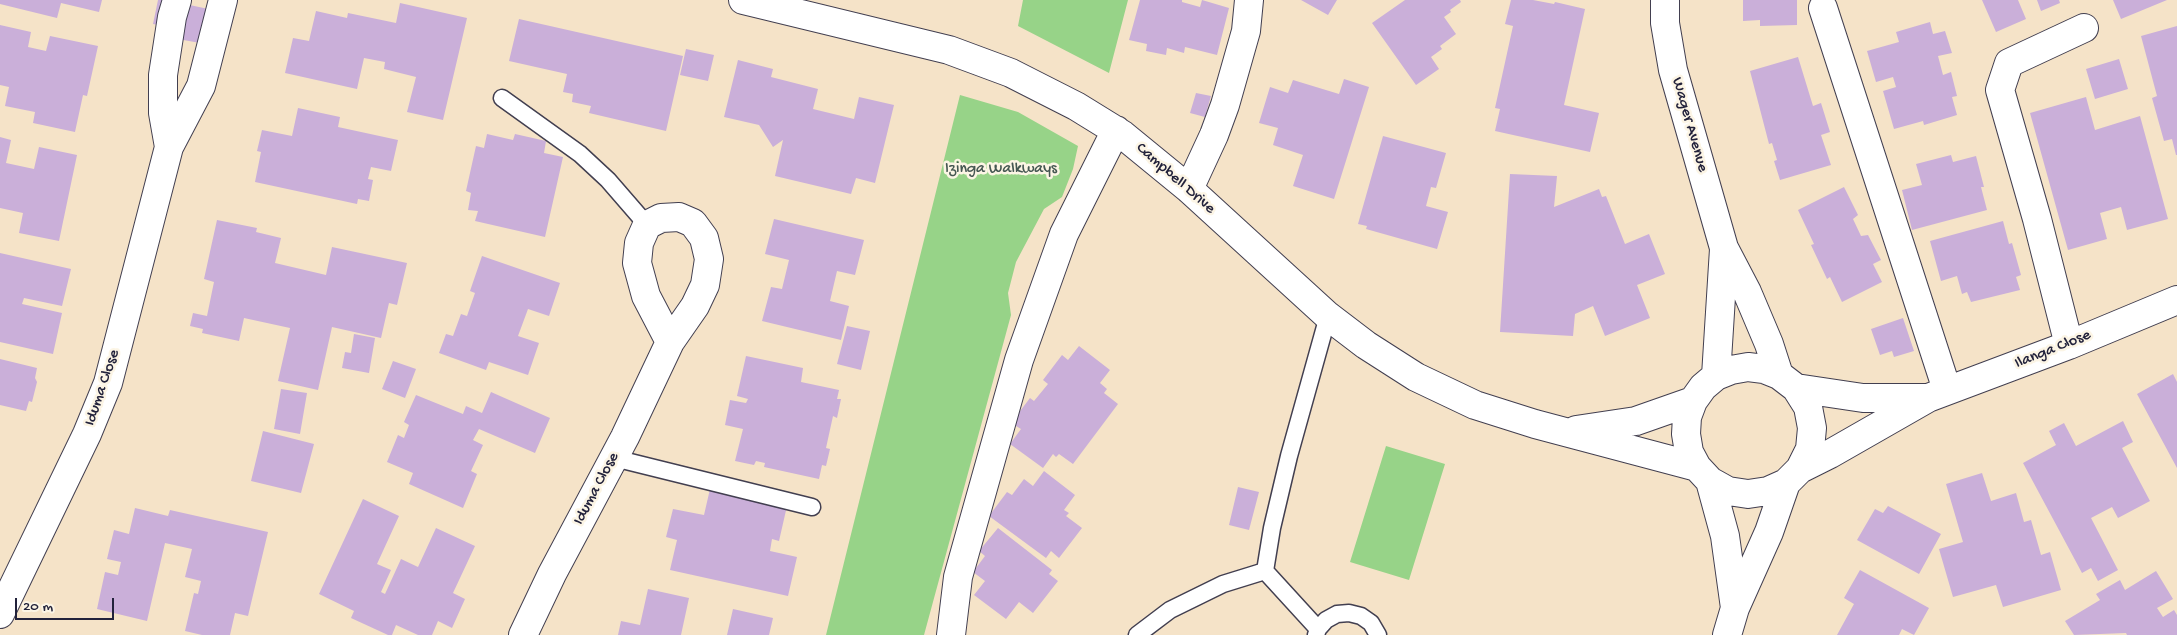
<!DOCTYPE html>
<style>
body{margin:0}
#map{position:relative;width:2177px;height:635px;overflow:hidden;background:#f5e3c8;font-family:"Gochi Hand",sans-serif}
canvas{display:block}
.scale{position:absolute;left:15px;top:598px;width:99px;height:22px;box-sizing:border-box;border:2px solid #22223b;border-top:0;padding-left:6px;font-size:15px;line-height:18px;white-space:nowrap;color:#22223b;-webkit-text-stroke:4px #fcf5e5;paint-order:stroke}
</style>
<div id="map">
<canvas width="2177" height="635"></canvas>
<div class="scale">20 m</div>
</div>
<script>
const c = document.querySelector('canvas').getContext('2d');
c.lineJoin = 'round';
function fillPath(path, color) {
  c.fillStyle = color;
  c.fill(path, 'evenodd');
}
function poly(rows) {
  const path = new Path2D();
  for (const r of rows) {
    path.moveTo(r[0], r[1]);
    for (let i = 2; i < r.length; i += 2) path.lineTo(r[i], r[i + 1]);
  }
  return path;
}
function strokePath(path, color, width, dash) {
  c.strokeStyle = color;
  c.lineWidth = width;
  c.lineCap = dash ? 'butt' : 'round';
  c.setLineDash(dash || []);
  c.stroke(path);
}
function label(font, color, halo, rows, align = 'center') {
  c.font = font + ' "Gochi Hand",sans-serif';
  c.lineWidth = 5;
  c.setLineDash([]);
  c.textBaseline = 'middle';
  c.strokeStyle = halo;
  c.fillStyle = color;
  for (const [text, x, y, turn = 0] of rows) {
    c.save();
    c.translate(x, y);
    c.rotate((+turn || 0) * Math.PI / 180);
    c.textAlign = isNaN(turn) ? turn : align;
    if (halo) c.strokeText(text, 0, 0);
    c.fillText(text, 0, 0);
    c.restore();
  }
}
fillPath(poly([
 [1023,0,1128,0,1109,73,1018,26],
 [960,95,1018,112,1078,146,1073,169,1062,197,1044,209,1016,262,1008,293,1011,315,924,635,826,635],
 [1386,446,1445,464,1409,580,1350,562]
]), '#97d388');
fillPath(poly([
 [0,0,102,0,99,12,61,3,57,18,0,4],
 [158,0,166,0,232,14,200,43,178,39,180,29,153,24],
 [1140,0,1182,0,1182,2,1200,7,1202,0,1229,8,1217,55,1185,47,1184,53,1167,48,1166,55,1146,51,1147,44,1129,40],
 [1301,0,1337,0,1328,15],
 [1405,0,1460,0,1461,2,1450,10,1451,12,1444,17,1456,34,1440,46,1442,49,1431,57,1439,69,1416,85,1372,23],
 [1511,0,1533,0,1554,4,1555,2,1585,9,1564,105,1599,113,1590,152,1495,131,1500,109,1495,108,1513,26,1505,24],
 [1743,0,1797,0,1797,25,1760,26,1760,20,1743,21],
 [1982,0,2018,0,2026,19,1996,32],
 [2037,0,2059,0,2060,3,2041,11],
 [2113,0,2167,0,2121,19],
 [400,3,467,18,443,120,407,112,416,77,384,69,385,62,364,58,357,89,285,73,293,38,309,41,316,11,347,18,348,13,396,23],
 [519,19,683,56,666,131,589,113,591,106,572,102,573,94,563,92,567,74,509,61],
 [1930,22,1933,34,1945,31,1952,53,1938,56,1943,75,1951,72,1957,96,1952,97,1957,115,1924,125,1923,121,1894,129,1883,91,1896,87,1893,77,1876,82,1867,51,1899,42,1896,32],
 [0,25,31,32,28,47,46,51,50,36,98,46,87,96,83,95,75,132,33,123,35,112,5,106,9,87,0,85],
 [2177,26,2177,155,2176,155,2172,139,2164,141,2152,98,2157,96,2141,36],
 [686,49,714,55,708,81,680,75],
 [1798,57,1813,106,1821,103,1830,132,1821,135,1831,165,1780,180,1774,161,1777,160,1772,143,1769,144,1750,71],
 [2119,59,2128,89,2095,99,2086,69],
 [738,60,773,69,771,77,818,89,813,109,854,119,859,97,894,105,875,183,856,178,851,194,775,176,783,140,773,147,759,125,724,117],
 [1344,79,1369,87,1334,199,1293,186,1303,155,1273,145,1278,128,1259,123,1270,87,1288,93,1293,80,1339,94],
 [1196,93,1211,96,1205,117,1190,113],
 [2086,97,2095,130,2140,116,2168,219,2127,230,2121,207,2100,213,2107,239,2068,250,2030,113],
 [298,108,340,117,338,127,398,140,391,171,371,167,368,179,373,180,369,201,358,199,357,204,255,182,261,152,257,151,262,130,292,136],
 [487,134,513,140,515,134,546,141,544,153,563,157,545,237,475,221,478,211,468,210,471,193,466,191,476,146,484,148],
 [1383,136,1446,153,1436,188,1431,187,1426,206,1448,212,1437,249,1366,229,1367,226,1358,224],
 [0,137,11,140,6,163,34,169,39,147,77,155,59,241,19,233,23,213,0,208],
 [1951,155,1953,162,1976,156,1984,187,1981,187,1987,210,1912,230,1902,190,1922,185,1916,164],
 [1510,174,1557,176,1554,207,1599,189,1602,197,1606,196,1625,244,1649,234,1665,274,1637,285,1650,318,1605,336,1593,306,1575,314,1573,336,1500,332],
 [1844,187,1858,215,1853,219,1861,236,1868,235,1881,260,1873,264,1882,282,1842,302,1830,277,1827,279,1811,245,1814,244,1798,210],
 [774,219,864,240,855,275,837,271,830,301,849,306,841,340,762,321,771,287,782,289,789,260,765,254],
 [217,220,257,228,256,232,281,238,275,263,326,275,332,247,407,263,397,305,389,303,381,338,332,327,318,390,278,381,290,328,244,318,239,341,202,333,203,329,190,326,193,313,207,316,214,282,204,279],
 [2003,221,2009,244,2012,243,2021,275,2016,277,2020,290,1971,302,1967,292,1962,294,1957,276,1941,281,1930,241],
 [0,253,71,269,62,306,24,298,22,304,62,313,53,354,0,342],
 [482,256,560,283,549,316,528,309,518,336,539,343,528,375,489,362,486,370,439,353,446,334,453,336,461,314,467,316,475,293,470,291],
 [1903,318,1914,351,1894,357,1892,351,1880,355,1871,329],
 [847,326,870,331,861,370,837,364],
 [354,334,375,338,369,373,342,368,345,352,351,353],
 [1079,346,1110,370,1100,383,1107,389,1104,393,1118,404,1073,464,1059,454,1056,457,1053,454,1043,468,1010,444,1021,429,1011,423,1030,398,1034,401,1048,384,1043,380,1062,355,1068,360],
 [746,356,803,368,801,382,839,390,837,399,841,399,837,418,833,416,826,448,830,449,826,466,822,465,819,479,764,467,765,463,756,461,754,465,735,461,743,429,725,425,730,400,746,403,748,399,737,396],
 [0,359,37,368,35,378,37,382,32,402,29,401,26,411,0,405],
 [393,361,416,369,405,398,382,389],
 [2173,374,2177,382,2177,468,2137,394],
 [281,389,307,393,300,434,274,429],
 [491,392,550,418,535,453,479,429,473,440,483,445,471,471,477,474,463,508,409,484,413,473,387,462,398,435,404,438,409,425,404,422,416,395,463,414,466,406,482,413],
 [2123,421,2133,442,2122,448,2150,501,2118,518,2112,507,2091,518,2118,570,2098,581,2091,568,2082,573,2023,463,2056,445,2049,431,2064,423,2076,446],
 [263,431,314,444,301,493,251,481],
 [1044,471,1075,495,1064,510,1069,513,1066,516,1082,528,1059,558,1051,551,1046,558,989,516,1007,492,1012,495,1024,479,1033,486],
 [1982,473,1991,501,2016,493,2024,522,2031,520,2041,555,2050,552,2061,590,2003,607,1996,585,1953,597,1939,549,1963,542,1946,484],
 [1238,487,1259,492,1249,530,1229,525],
 [710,489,787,506,779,541,772,539,770,551,797,557,788,596,670,570,677,540,666,537,673,509,704,515],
 [363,499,399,516,377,564,391,570,381,592,385,594,401,559,418,567,436,528,475,546,453,593,465,599,452,628,438,621,432,635,418,635,396,625,392,635,388,635,351,618,354,611,319,594],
 [1888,506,1941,534,1919,574,1857,540,1875,509,1883,513],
 [135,508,168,516,170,510,268,532,248,616,235,613,230,635,202,635,185,631,194,593,198,594,201,581,185,577,192,549,165,543,147,621,97,609,105,572,118,575,121,562,107,559,114,530,129,534],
 [998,528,1052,570,1049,574,1058,581,1033,613,1019,602,1006,619,974,595,985,581,973,572,985,556,979,551],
 [1860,570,1929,608,1914,635,1902,629,1899,635,1837,635,1854,604,1844,598],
 [2156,571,2173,599,2157,608,2163,617,2174,610,2177,615,2177,635,2127,635,2126,633,2074,635,2065,621,2100,600,2096,594,2120,580,2125,590],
 [648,589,689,598,681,635,618,635,621,621,640,625],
 [733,609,773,618,769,635,727,635]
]), '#caafd9');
const service = poly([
 [502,98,580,154,608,180,647,225],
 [614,458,812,507],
 [1265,571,1272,528,1289,456,1328,316],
 [1265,571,1318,629],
 [1137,635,1170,610,1223,584,1265,571],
 [1316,635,1318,629,1326,620,1337,614,1349,613,1361,616,1371,623,1378,635]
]);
const minor = poly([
 [743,0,949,50,1011,73,1076,106,1123,135,1189,189,1328,316,1366,345,1416,377,1475,405,1535,424,1697,467],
 [1665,0,1665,23,1673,70,1724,248,1747,292,1769,344,1779,375],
 [1823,8,1947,390],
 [169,147,163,113,163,75,172,17,177,0],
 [1189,189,1214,135,1225,105,1246,31,1249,0],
 [2069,345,2037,219,2000,90,2009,63,2084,28],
 [1716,376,1724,249],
 [1796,388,1863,398,1928,398],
 [1576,430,1636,421,1693,401],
 [1800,469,1830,454,1928,398,2069,345,2177,300],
 [1710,481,1728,491,1748,494,1768,491,1786,483,1800,469,1810,449,1812,428,1808,407,1796,388,1779,375,1764,369,1748,367,1731,370,1716,376,1703,387,1693,401,1687,417,1686,434,1689,452,1697,467,1710,481,1725,536,1735,608],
 [0,614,87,434,108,383,169,147,201,86,223,0],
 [523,635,552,574,625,437,670,342,695,306,705,285,709,259,704,238,693,223,679,217,661,218,647,225,639,243,637,263,646,296,670,342],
 [951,635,958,577,1019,360,1064,234,1116,130],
 [1727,635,1735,608,1769,532,1786,483]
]);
strokePath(service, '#423f50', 19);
strokePath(minor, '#423f50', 30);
strokePath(service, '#fff', 16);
strokePath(minor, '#fff', 28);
label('16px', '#22223b', '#fcf5e5', [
 ["Wager Avenue",1689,125,74],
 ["Campbell Drive",1175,179,41],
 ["Ilanga Close",2053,350,-22],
 ["Iduma Close",103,388,-71],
 ["Iduma Close",597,489,-62]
]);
label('16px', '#455752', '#fcf5e5', [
 ["Izinga Walkways",1001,170]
]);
</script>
